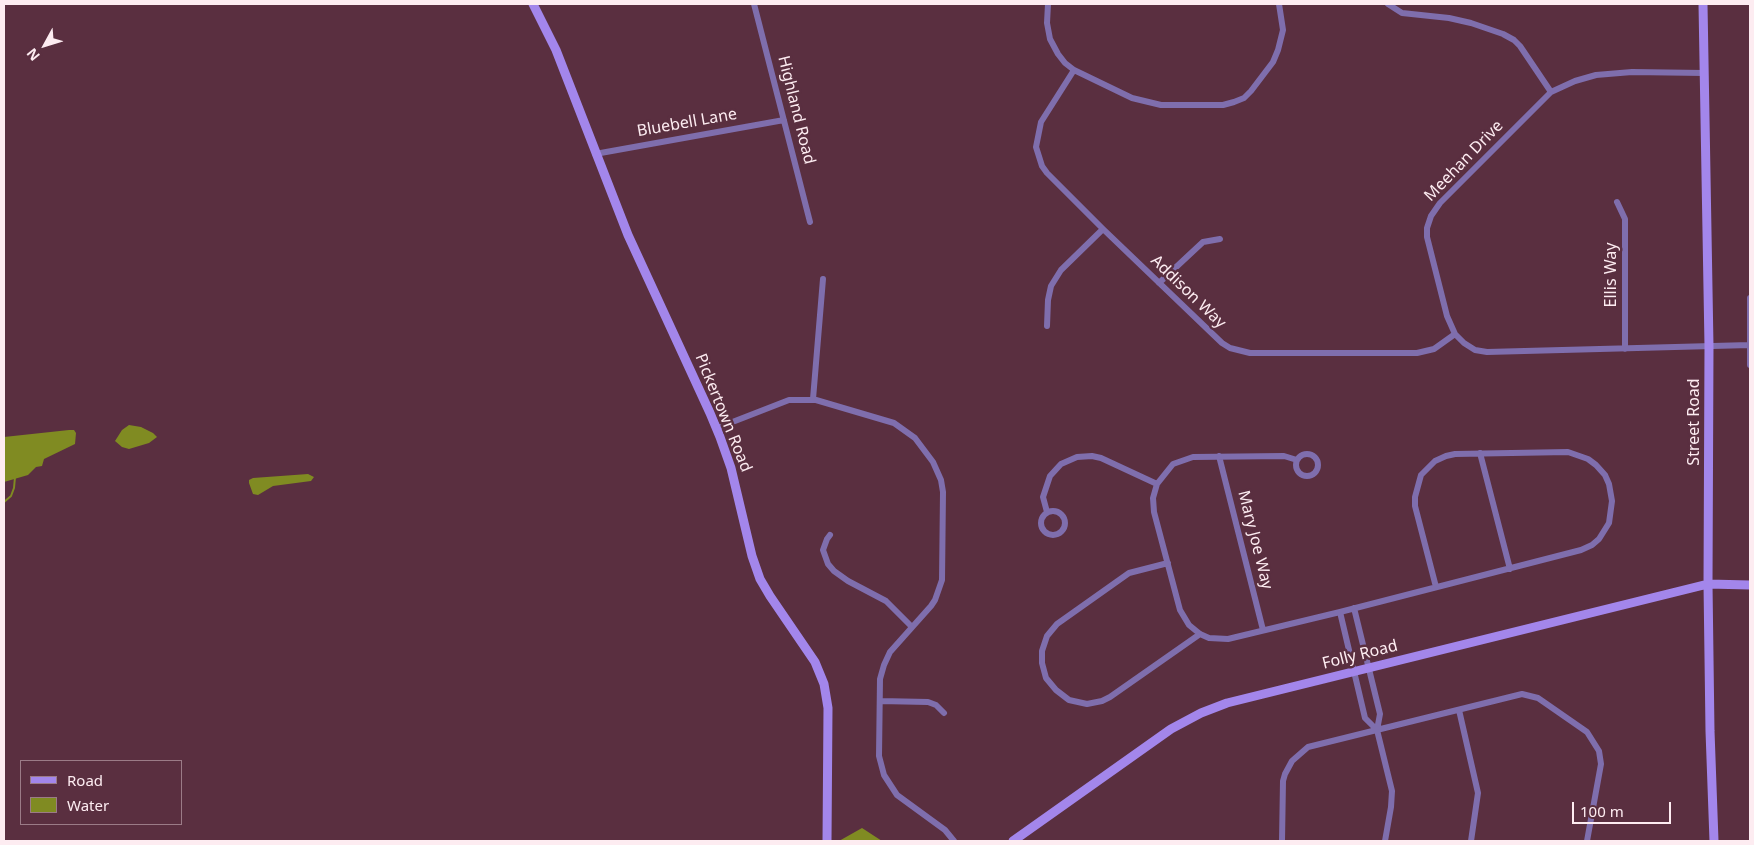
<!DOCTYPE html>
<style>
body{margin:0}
#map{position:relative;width:1754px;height:845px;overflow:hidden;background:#5a2f40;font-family:"Noto Sans",sans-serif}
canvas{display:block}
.frame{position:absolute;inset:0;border:5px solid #fdecf1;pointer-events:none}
.legend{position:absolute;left:20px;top:760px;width:162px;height:65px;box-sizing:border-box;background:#5a2f40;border:1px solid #9b7b87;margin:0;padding:6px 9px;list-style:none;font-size:15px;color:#fdecf1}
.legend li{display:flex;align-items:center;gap:10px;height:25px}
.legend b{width:25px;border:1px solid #9b7b87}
.north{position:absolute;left:20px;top:20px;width:50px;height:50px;-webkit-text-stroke:4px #5a2f40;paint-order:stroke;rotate:231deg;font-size:14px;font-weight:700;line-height:20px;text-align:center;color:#fdecf1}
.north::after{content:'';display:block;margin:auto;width:18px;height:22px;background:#fdecf1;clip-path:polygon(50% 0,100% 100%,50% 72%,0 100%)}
.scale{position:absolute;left:1572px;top:802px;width:99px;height:22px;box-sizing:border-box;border:2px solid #fdecf1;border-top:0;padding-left:6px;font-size:15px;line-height:18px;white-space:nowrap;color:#fdecf1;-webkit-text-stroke:4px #5a2f40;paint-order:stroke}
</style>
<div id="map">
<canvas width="1754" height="845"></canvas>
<div class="frame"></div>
<ul class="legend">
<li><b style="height:6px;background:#a386eb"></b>Road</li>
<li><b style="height:14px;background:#808b22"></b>Water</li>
</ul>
<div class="north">N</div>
<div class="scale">100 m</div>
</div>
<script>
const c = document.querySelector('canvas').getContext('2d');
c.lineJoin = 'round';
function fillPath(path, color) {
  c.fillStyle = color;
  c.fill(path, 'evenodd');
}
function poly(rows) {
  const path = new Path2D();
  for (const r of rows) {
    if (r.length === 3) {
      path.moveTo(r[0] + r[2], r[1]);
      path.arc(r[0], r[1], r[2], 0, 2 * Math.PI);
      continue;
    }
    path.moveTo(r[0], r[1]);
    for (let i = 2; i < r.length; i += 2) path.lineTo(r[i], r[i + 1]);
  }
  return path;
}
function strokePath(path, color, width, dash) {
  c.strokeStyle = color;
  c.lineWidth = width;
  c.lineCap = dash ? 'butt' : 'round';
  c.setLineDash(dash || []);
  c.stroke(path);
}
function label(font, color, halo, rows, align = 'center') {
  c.font = font + ' "Noto Sans",sans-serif';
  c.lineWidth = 5;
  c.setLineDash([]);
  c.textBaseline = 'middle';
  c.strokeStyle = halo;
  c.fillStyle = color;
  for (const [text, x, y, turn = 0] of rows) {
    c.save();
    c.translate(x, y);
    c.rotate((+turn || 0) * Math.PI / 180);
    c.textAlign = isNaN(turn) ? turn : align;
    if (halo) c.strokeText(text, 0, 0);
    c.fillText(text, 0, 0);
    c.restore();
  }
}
fillPath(poly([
 [129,425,141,427,153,433,157,437,149,443,129,449,122,447,115,441,122,430],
 [69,430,74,430,76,433,75,444,44,459,42,466,36,467,28,475,4,482,4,437],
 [308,474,314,477,311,481,273,486,258,495,253,494,249,483,249,480,253,478],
 [862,828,882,841,839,841]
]), '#808b22');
strokePath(poly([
 [4,502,11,496,14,488,15,477]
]), '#808b22', 2);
strokePath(poly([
 [754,4,810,222],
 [1048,4,1047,23,1050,39,1058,54,1065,63,1074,70,1132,98,1161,105,1223,105,1234,102,1244,98,1251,91,1273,62,1278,50,1283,30,1279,4],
 [1388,4,1402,13,1449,18,1471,23,1503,34,1514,40,1520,46,1551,92],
 [1074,70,1041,122,1036,147,1042,166,1047,173,1103,229,1222,343,1230,348,1250,353,1417,353,1434,349,1455,334],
 [1704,73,1632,72,1596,75,1575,81,1551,92,1440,203,1431,216,1427,228,1427,237,1447,316,1455,334,1464,343,1475,350,1487,352,1750,345],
 [595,154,784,120],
 [1617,202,1625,219,1625,349],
 [1159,283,1203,242,1220,239],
 [1750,298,1750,365],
 [1047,326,1048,300,1051,286,1061,270,1103,229],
 [813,399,823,279],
 [717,428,789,400,816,400,894,423,915,438,933,462,941,480,943,492,942,580,935,600,931,606,890,652,884,665,880,679,879,756,884,775,897,795,945,830,954,841],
 [1480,453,1510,569],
 [1307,465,11],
 [1219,456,1263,630],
 [1297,460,1284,456,1193,457,1173,464,1157,484,1153,498,1154,512,1180,610,1189,625,1200,634,1209,638,1228,639,1340,612,1581,550,1592,545,1599,539,1609,523,1612,501,1609,484,1605,475,1596,465,1588,459,1568,452,1455,454,1446,456,1435,461,1421,475,1415,497,1415,506,1436,587],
 [1053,523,12],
 [1047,512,1043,497,1050,476,1061,464,1077,457,1092,456,1101,458,1157,484],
 [830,535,827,539,823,550,828,564,834,571,848,581,886,601,912,627],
 [1168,563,1129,573,1057,624,1047,636,1042,651,1042,663,1046,678,1056,690,1069,700,1087,704,1102,701,1110,697,1200,634],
 [1354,608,1380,714,1377,730,1392,791,1391,807,1385,841],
 [1340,612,1365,718,1377,730],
 [880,701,928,702,936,705,944,713],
 [1459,710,1478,793,1471,841],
 [1282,841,1283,781,1285,774,1292,761,1308,747,1522,694,1538,698,1587,732,1599,751,1601,764,1587,841]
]), '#7f6ead', 6);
strokePath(poly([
 [533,4,556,50,628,235,710,413,720,437,731,468,752,556,760,579,770,596,815,662,824,684,828,708,827,841],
 [1703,4,1709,346,1708,584,1710,731,1714,841],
 [1013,841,1171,729,1201,713,1227,703,1708,584,1750,585]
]), '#a386eb', 9);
label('16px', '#fdecf1', '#5a2f40', [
 ["Highland Road",796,110,76],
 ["Bluebell Lane",687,123,-10],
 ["Meehan Drive",1464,161,-46],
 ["Ellis Way",1611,275,-90],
 ["Addison Way",1188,292,44],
 ["Pickertown Road",723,413,68],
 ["Street Road",1694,422,-90],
 ["Mary Joe Way",1255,540,76],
 ["Folly Road",1360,655,-14]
]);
</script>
